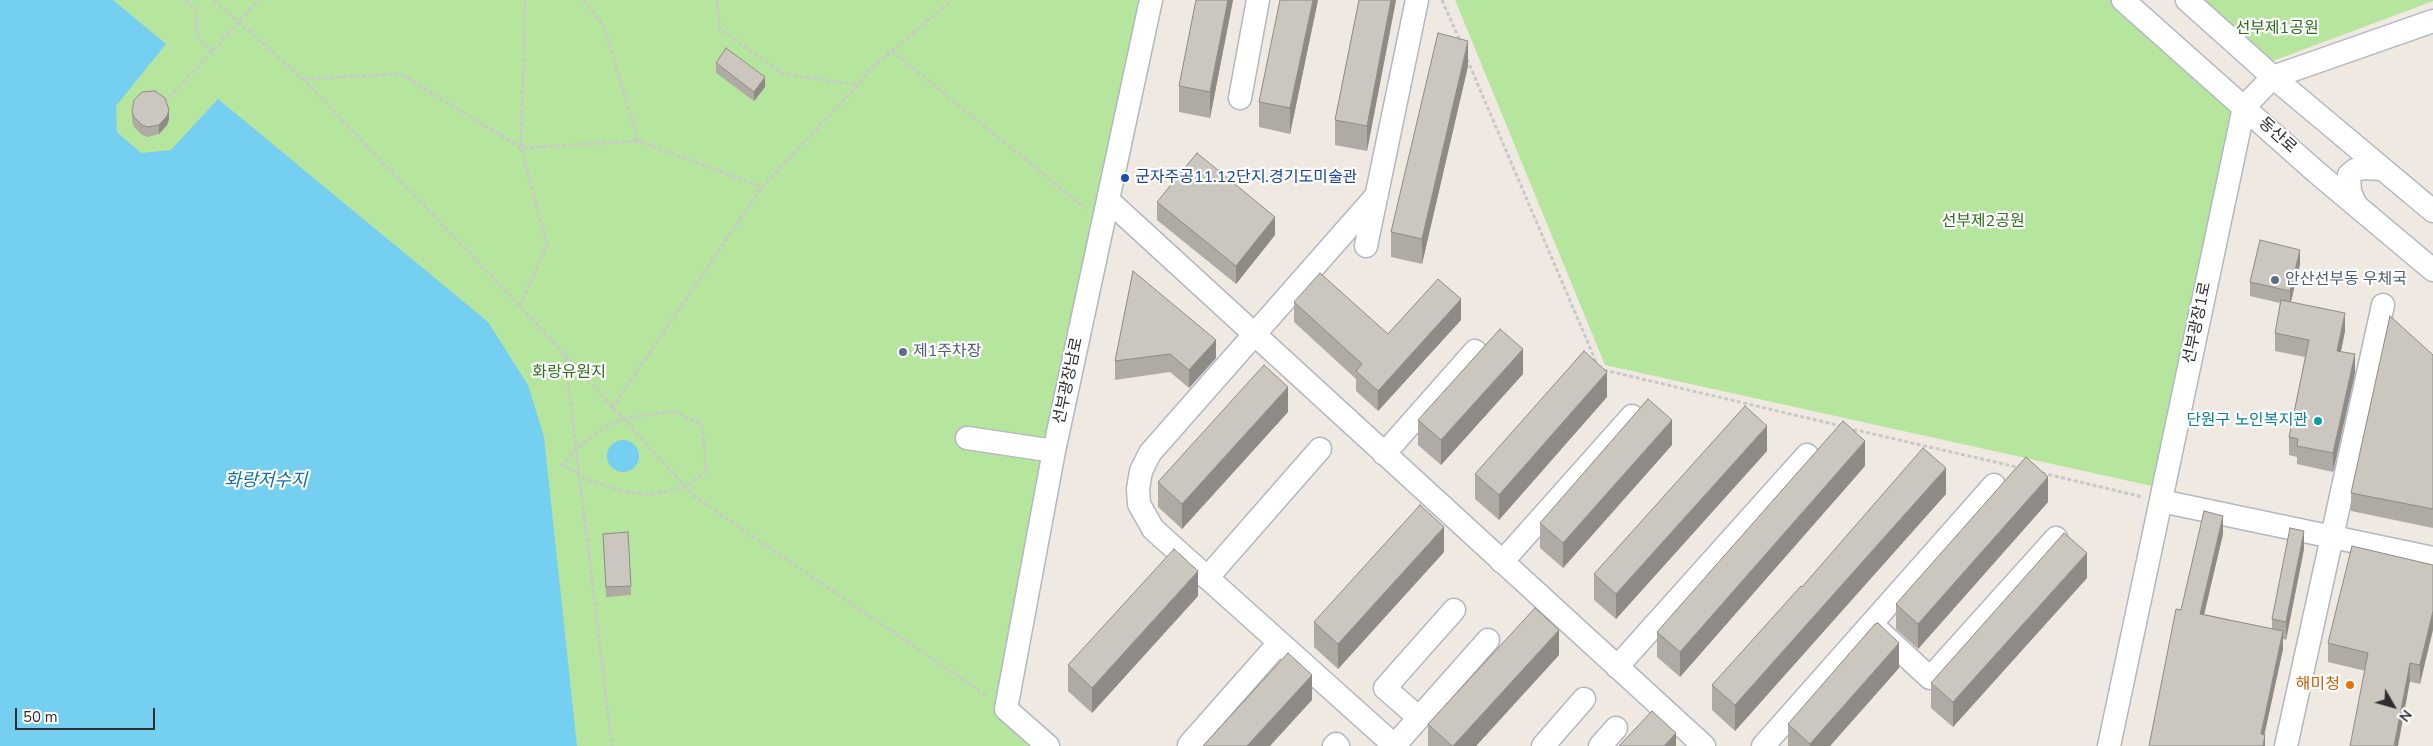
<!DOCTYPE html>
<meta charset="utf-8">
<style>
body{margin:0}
#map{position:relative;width:2433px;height:746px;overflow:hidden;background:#efe9e1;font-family:"Nunito Sans",sans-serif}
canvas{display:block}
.north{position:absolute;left:2368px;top:681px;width:50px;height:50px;-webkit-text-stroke:4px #fff;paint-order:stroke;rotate:128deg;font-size:14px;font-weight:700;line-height:20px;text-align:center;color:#2e2e2e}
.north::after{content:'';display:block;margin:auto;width:18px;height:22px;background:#2e2e2e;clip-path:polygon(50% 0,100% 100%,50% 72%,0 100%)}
.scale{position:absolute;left:15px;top:708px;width:140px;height:22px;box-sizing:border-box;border:2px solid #2e2e2e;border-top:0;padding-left:6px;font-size:15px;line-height:18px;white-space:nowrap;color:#2e2e2e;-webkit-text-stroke:4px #fff;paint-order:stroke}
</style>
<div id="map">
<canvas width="2433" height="746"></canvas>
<div class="north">N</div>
<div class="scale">50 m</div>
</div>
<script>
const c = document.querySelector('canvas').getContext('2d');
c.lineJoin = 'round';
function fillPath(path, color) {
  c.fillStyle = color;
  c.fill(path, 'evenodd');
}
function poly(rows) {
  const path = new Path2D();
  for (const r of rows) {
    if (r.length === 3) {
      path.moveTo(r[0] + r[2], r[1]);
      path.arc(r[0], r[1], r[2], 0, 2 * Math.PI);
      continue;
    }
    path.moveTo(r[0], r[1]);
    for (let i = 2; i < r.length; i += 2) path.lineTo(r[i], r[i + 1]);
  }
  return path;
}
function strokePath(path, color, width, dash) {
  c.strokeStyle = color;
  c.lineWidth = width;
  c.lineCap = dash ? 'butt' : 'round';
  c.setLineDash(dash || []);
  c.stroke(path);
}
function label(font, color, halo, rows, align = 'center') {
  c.font = font + ' "Nunito Sans","Noto Sans KR",sans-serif';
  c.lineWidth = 4.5;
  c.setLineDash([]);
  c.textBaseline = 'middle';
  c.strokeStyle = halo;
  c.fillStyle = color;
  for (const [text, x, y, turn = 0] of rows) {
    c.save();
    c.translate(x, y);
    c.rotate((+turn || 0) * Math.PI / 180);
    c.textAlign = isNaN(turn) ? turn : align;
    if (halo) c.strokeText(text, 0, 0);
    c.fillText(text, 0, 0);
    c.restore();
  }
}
fillPath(poly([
 [0,0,1139,0,994,711,1032,746,0,746],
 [1455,0,2118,0,2238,106,2161,488,1605,365],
 [2200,0,2433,0,2433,1,2270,62]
]), '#b6e59e');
fillPath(poly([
 [0,0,113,0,166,44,116,106,117,132,141,153,171,150,218,99,488,322,528,385,544,437,577,746,0,746],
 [623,456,16]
]), '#75cff0');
const minor = poly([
 [2123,0,2315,171,2433,270],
 [2187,0,2273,77,2433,211],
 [1240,98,1258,0],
 [1377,195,1150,453,1141,471,1138,489,1139,504,1153,529,1395,746],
 [1108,200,1704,746],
 [2355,203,2350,192,2349,175,2355,170,2363,168,2382,169],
 [1366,246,1417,0],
 [967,438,1054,451],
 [1384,454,1475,351],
 [2161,501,2433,558],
 [1502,562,1632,416],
 [1207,578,1320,449],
 [1878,630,1930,678,2056,538],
 [1617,667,1807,455],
 [1419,718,1385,688,1454,610],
 [1189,745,1279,643],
 [1048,746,1006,709,1054,451,1151,0],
 [1334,746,1336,744,1338,746],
 [1394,746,1488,640],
 [1543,746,1584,699],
 [1600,746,1616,728],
 [1763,746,1994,485],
 [2109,746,2244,107,2273,77,2433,21],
 [2286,746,2383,305]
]);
strokePath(minor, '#b4b7c1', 25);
strokePath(poly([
 [186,0,196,10,197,36,212,52],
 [214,0,303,79,520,306,695,497,987,696],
 [583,0,604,26,638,141],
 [717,0,720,29,783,74,858,85],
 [1442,0,1460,41],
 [892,51,1085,208],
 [1467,59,1597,364],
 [304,79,401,74,521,148,638,141,762,187],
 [165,102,259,0],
 [520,306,547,245,521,148,525,0],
 [565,357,612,746],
 [1604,370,1841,426],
 [612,408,762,187,858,85,870,69,952,0],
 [673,411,702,424,706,471,686,487,649,495,622,491,591,481,562,465,576,449,602,429,622,419,673,411],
 [1847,428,2021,468],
 [2042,473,2143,497]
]), '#c9c9c9', 3, [4, 2.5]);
strokePath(minor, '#fff', 22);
fillPath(poly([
 [1196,0,1233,0,1210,118,1179,112,1179,86],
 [1318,0,1290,134,1259,127,1259,102],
 [1359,0,1396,0,1367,151,1335,145,1335,120],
 [716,63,765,87,754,101,716,73],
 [1468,66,1422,264,1391,257,1391,232],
 [132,112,169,119,167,125,159,134,148,137,142,135,134,127,132,121],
 [1157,202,1275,235,1236,284,1157,220],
 [2300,264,2291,302,2345,331,2341,352,2355,373,2333,472,2297,464,2297,457,2289,455,2289,437,2305,357,2275,351,2275,333,2280,303,2250,296,2250,282],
 [1133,271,1216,358,1189,388,1170,372,1115,380,1115,361],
 [1294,302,1388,334,1461,320,1378,411,1356,391,1356,379,1294,322],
 [2433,355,2433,528,2351,511,2351,493],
 [1523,374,1441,465,1418,445,1418,420],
 [1607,397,1499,520,1475,499,1475,474],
 [1288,412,1182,529,1158,507,1158,482],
 [1672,445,1563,568,1540,548,1540,523],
 [1767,451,1616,619,1594,600,1594,574],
 [1865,466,1680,677,1657,657,1657,632],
 [1946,494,1735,731,1712,710,1712,685,1802,587],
 [2048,502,1918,649,1896,629,1896,604],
 [603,534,631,586,631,595,606,597],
 [2223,534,2204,614,2272,629,2272,619,2304,549,2286,640,2283,639,2283,649,2264,735,2265,746,2181,610],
 [1444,552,1338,669,1314,647,1314,622],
 [2433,565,2420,684,2328,662,2328,643],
 [2087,578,1953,727,1931,708,1931,683],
 [1198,596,1092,713,1068,691,1068,665],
 [1559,655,1476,746,1428,746,1428,724],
 [1899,668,1830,746,1788,746,1788,724]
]), '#afaba4');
fillPath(poly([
 [1228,0,1233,0,1210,118,1210,92],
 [1313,0,1318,0,1290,134,1290,108],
 [1391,0,1396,0,1367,151,1367,126],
 [1468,41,1468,66,1422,264,1422,239],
 [765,77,765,87,754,101,754,92],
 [169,110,169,119,167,125,159,134,159,125],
 [1275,217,1275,235,1236,284,1236,266],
 [2300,250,2300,264,2290,305,2290,291],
 [1461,299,1461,320,1378,411,1378,391],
 [2345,313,2345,331,2337,369,2337,351],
 [1216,340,1216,358,1189,388,1189,370],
 [1523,349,1523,374,1441,465,1441,440],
 [2355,354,2355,373,2333,472,2333,453],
 [1607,372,1607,397,1499,520,1499,495],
 [1288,387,1288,412,1182,529,1182,504],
 [1672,420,1672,445,1563,568,1563,543],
 [1767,426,1767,451,1616,619,1616,594],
 [1865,441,1865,466,1680,677,1680,652],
 [1946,468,1946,494,1735,731,1735,705],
 [2048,477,2048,502,1918,649,1918,624],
 [2223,516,2223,534,2200,632,2200,614],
 [1444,527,1444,552,1338,669,1338,644],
 [2304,531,2304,549,2286,640,2286,622],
 [2087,553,2087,578,1953,727,1953,702],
 [1198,571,1198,596,1092,713,1092,688],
 [2433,611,2433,630,2420,684,2420,665],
 [1559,630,1559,655,1476,746,1453,746],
 [2283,631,2283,649,2262,746,2261,734],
 [1899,643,1899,668,1830,746,1810,746,1810,744],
 [2410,663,2410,681,2398,746,2394,746],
 [1312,675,1312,700,1270,746,1247,746],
 [1676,733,1676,746,1664,746],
 [2265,735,2265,746,2263,746]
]), '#8e8b86');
const building = poly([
 [1196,0,1228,0,1210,92,1179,86,1196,0],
 [1280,0,1313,0,1290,108,1259,102,1280,0],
 [1359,0,1391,0,1367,126,1335,120,1359,0],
 [1438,33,1468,41,1422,239,1391,232,1438,33],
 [726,48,765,77,754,92,716,63,726,48],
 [155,91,165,98,169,110,167,116,159,125,148,127,142,125,134,117,132,112,134,100,142,92,155,91],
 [1197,153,1275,217,1236,266,1157,202,1197,153],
 [2260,240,2300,250,2290,291,2250,282,2260,240],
 [1133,271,1216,340,1189,370,1170,354,1115,361,1133,271],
 [1320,273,1388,334,1438,279,1461,299,1378,391,1356,371,1362,364,1294,302,1320,273],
 [2281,300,2345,313,2337,351,2355,354,2333,453,2297,446,2298,439,2289,437,2309,340,2275,333,2281,300],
 [2390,316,2433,355,2433,509,2351,493,2390,316],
 [1500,329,1523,349,1441,440,1418,420,1500,329],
 [1584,351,1607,372,1499,495,1475,474,1584,351],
 [1264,365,1288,387,1182,504,1158,482,1264,365],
 [1648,399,1672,420,1563,543,1540,523,1648,399],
 [1745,406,1767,426,1616,594,1594,574,1745,406],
 [1843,421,1865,441,1680,652,1657,632,1843,421],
 [1923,448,1946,468,1735,705,1712,685,1801,586,1802,587,1923,448],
 [2026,457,2048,477,1918,624,1896,604,2026,457],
 [1420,505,1444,527,1338,644,1314,622,1420,505],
 [2204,511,2223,516,2200,614,2283,631,2261,734,2265,735,2263,746,2149,746,2176,609,2181,610,2204,511],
 [2290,528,2304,531,2286,622,2272,619,2290,528],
 [628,532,631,586,606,587,603,534,628,532],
 [2064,533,2087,553,1953,702,1931,683,2064,533],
 [2352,546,2433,565,2433,611,2420,665,2410,663,2394,746,2350,746,2368,653,2328,643,2352,546],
 [1174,549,1198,571,1092,688,1068,665,1174,549],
 [1535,608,1559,630,1453,746,1452,746,1428,724,1535,608],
 [1878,623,1899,643,1810,744,1788,724,1875,624,1878,623],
 [1288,653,1312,675,1247,746,1203,746,1288,653],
 [1652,711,1676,733,1664,746,1619,746,1652,711]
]);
fillPath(building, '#cbc7bf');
strokePath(building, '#8e8b86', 1);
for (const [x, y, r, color] of [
 [1125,178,5,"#1a4fb4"],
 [2275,280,5,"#5c6f8a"],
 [903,352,5,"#5c6f8a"],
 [2318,421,5,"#0f9aa8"],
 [2350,685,5,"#e8710a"]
]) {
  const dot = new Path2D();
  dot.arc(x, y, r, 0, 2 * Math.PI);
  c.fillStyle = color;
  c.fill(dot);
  strokePath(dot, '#fff', 2);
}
label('16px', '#2c6e1b', '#fff', [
 ["선부제1공원",2277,29],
 ["선부제2공원",1983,222],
 ["화랑유원지",569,373]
]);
label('16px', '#2e2e2e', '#fff', [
 ["동산로",2277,136,42],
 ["선부광장1로",2198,323,-78],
 ["선부광장남로",1069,381,-78]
]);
label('16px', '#164399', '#fff', [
 ["군자주공11.12단지.경기도미술관",1135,178]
], 'left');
label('16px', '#4e5e75', '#fff', [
 ["안산선부동 우체국",2285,280],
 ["제1주차장",913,352]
], 'left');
label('16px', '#0d838f', '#fff', [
 ["단원구 노인복지관",2308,421]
], 'right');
label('16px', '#c56008', '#fff', [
 ["해미청",2340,685]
], 'right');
label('italic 18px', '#0d6fa3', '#fff', [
 ["화랑저수지",266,482]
]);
</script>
